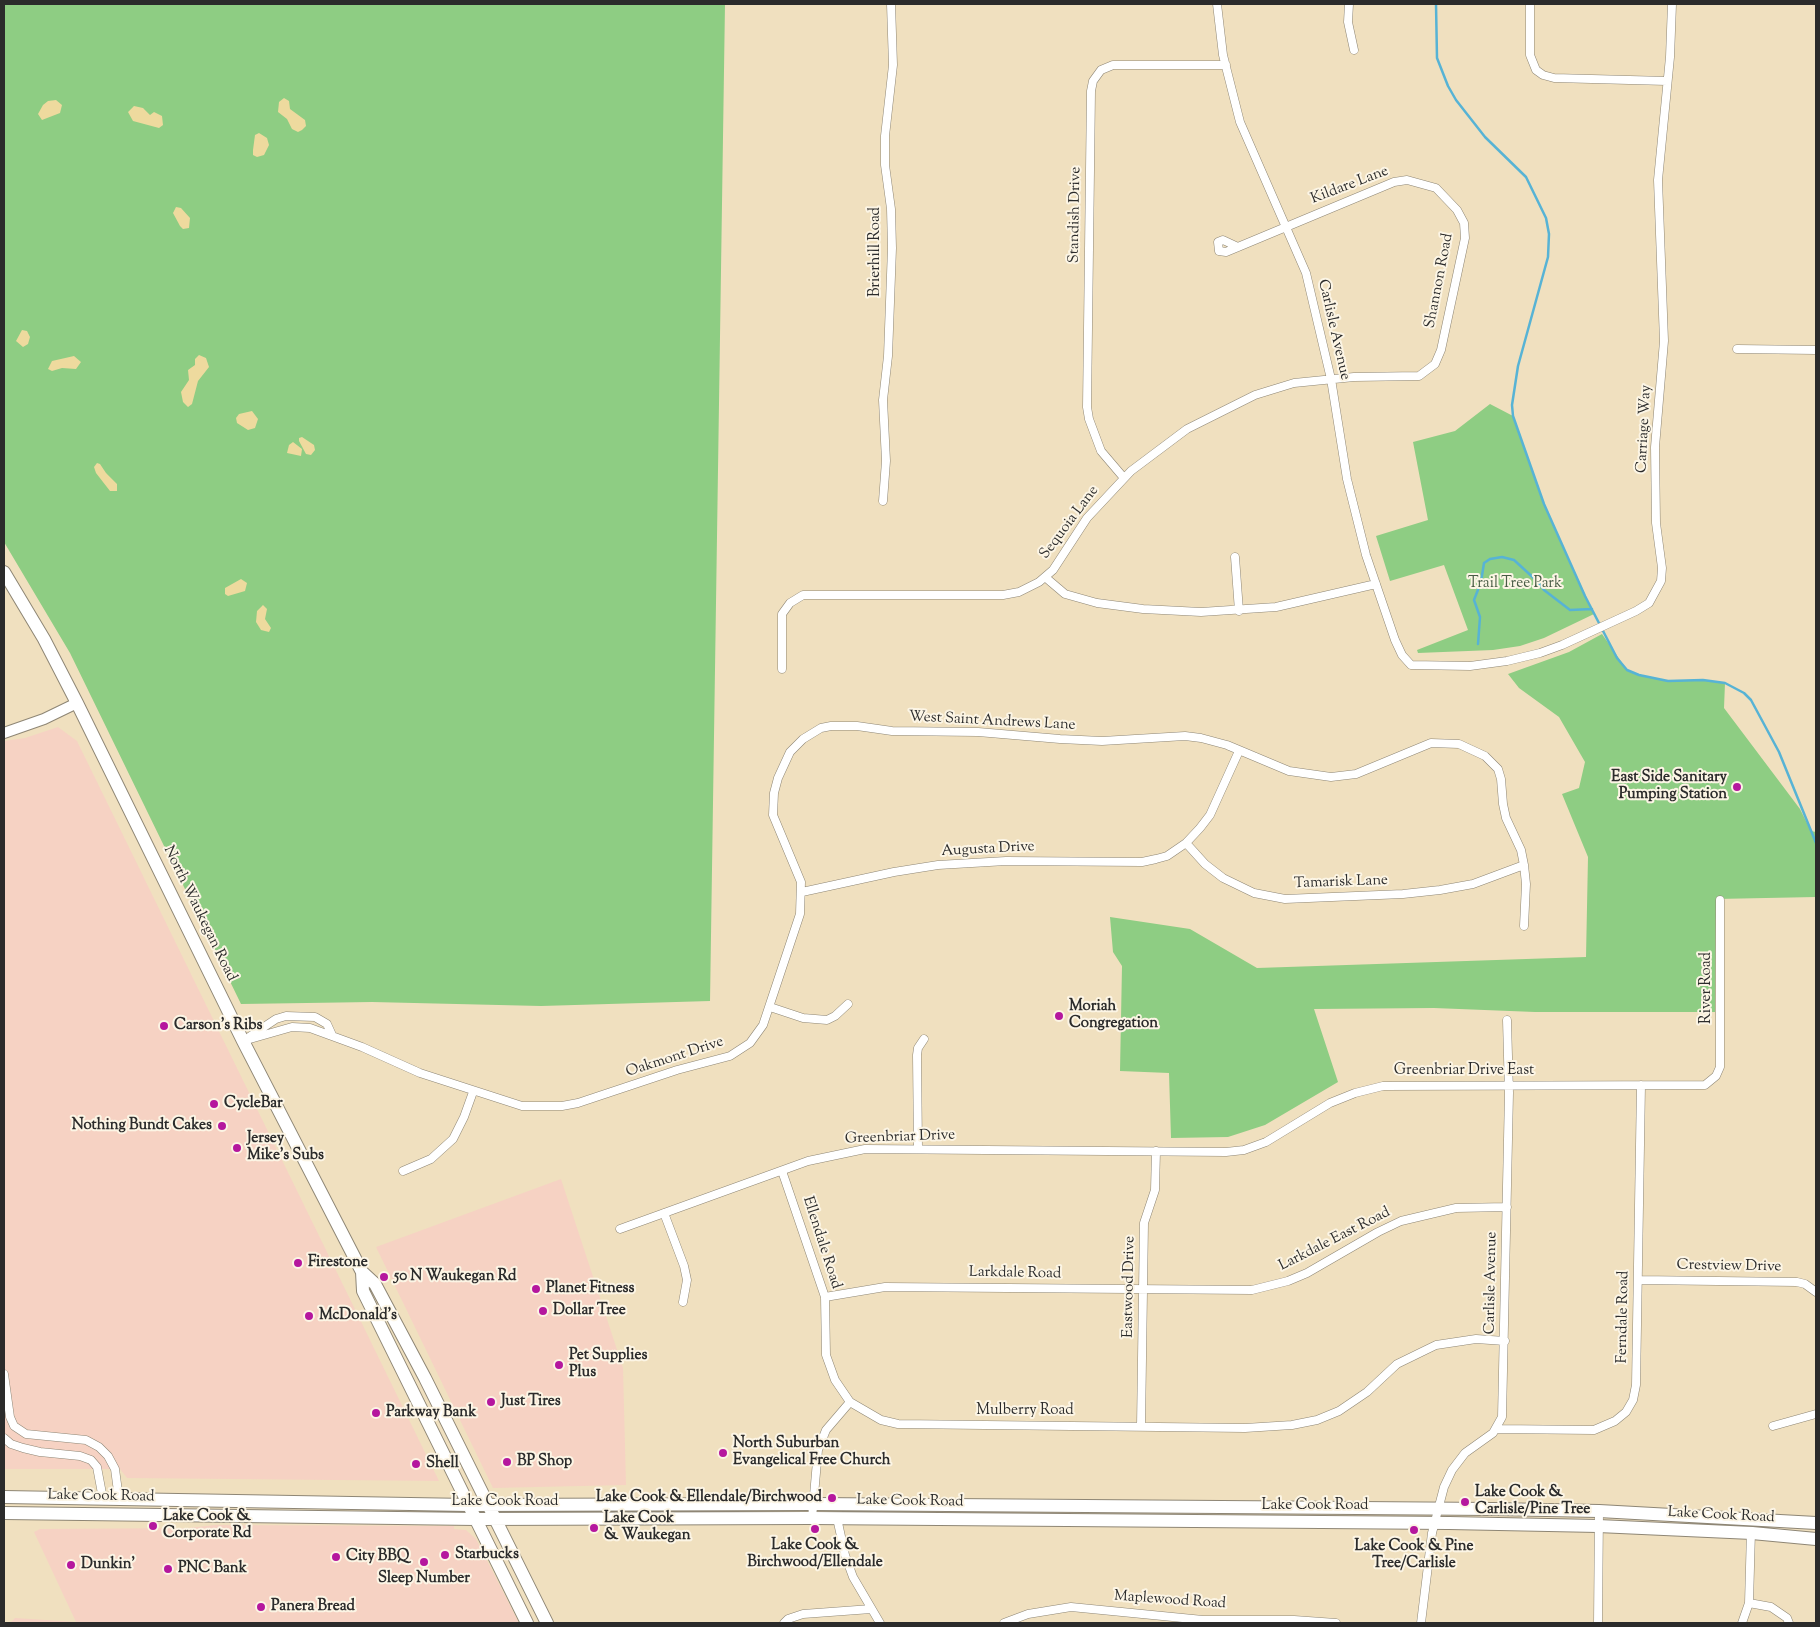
<!DOCTYPE html>
<style>
body{margin:0}
#map{position:relative;width:1820px;height:1627px;overflow:hidden;background:#f0e0bf;font-family:"Sorts Mill Goudy",serif}
canvas{display:block}
.frame{position:absolute;inset:0;border:5px solid #2b2b2b;pointer-events:none}
</style>
<div id="map">
<canvas width="1820" height="1627"></canvas>
<div class="frame"></div>
</div>
<script>
const c = document.querySelector('canvas').getContext('2d');
c.lineJoin = 'round';
function fillPath(path, color) {
  c.fillStyle = color;
  c.fill(path, 'evenodd');
}
function poly(rows) {
  const path = new Path2D();
  for (const r of rows) {
    path.moveTo(r[0], r[1]);
    for (let i = 2; i < r.length; i += 2) path.lineTo(r[i], r[i + 1]);
  }
  return path;
}
function strokePath(path, color, width, dash) {
  c.strokeStyle = color;
  c.lineWidth = width;
  c.lineCap = dash ? 'butt' : 'round';
  c.setLineDash(dash || []);
  c.stroke(path);
}
function label(font, color, halo, rows, align = 'center') {
  c.font = font + ' "Sorts Mill Goudy",serif';
  c.lineWidth = 4;
  c.setLineDash([]);
  c.textBaseline = 'middle';
  c.strokeStyle = halo;
  c.fillStyle = color;
  for (const [text, x, y, turn = 0] of rows) {
    c.save();
    c.translate(x, y);
    c.rotate((+turn || 0) * Math.PI / 180);
    c.textAlign = isNaN(turn) ? turn : align;
    if (halo) c.strokeText(text, 0, 0);
    c.fillText(text, 0, 0);
    c.restore();
  }
}
fillPath(poly([
 [58,727,77,741,439,1481,127,1478,120,1469,4,1469,4,741,25,738],
 [561,1179,623,1368,626,1485,493,1488,376,1247],
 [215,1525,454,1526,454,1529,466,1530,476,1539,519,1623,10,1623,15,1618,76,1622,34,1532,40,1529,188,1528]
]), '#f6d2c3');
fillPath(poly([
 [4,4,725,4,710,1001,541,1006,372,1002,241,1004,70,653,4,542],
 [1490,404,1513,416,1544,504,1594,614,1544,638,1520,646,1493,650,1418,653,1417,650,1468,630,1444,565,1390,581,1376,536,1428,520,1413,442,1455,431],
 [1602,634,1627,670,1639,675,1668,681,1703,680,1725,683,1724,708,1800,809,1811,831,1816,832,1816,897,1716,899,1715,1012,1535,1012,1434,1008,1314,1009,1338,1082,1265,1125,1228,1137,1171,1138,1169,1073,1120,1071,1122,966,1113,952,1110,917,1190,929,1257,968,1586,957,1588,857,1562,794,1579,788,1585,762,1559,717,1519,688,1508,674,1569,652]
]), '#8ecd83');
fillPath(poly([
 [284,98,289,101,290,109,305,120,306,126,302,130,298,132,292,129,287,119,278,112,279,102],
 [56,100,62,105,60,113,42,120,38,114,43,105,48,101],
 [134,106,143,108,150,115,154,112,162,116,163,125,159,128,133,121,128,112],
 [259,133,267,138,269,145,264,155,257,157,253,155,253,150,255,135],
 [176,207,181,208,190,218,189,228,183,229,180,226,173,213],
 [22,330,27,331,30,337,28,344,23,347,16,341],
 [199,355,206,358,209,367,198,381,192,404,188,407,183,402,181,392,189,380,188,370,195,365,195,359],
 [74,356,81,362,76,369,62,368,52,371,48,369,52,361],
 [252,411,258,419,255,428,248,430,237,423,236,418,239,414],
 [302,437,314,445,315,450,311,455,306,454,299,441,299,438],
 [293,442,302,449,301,456,287,453,289,445],
 [97,463,100,464,106,473,117,484,117,491,110,491,96,473,94,467],
 [241,579,247,583,245,591,228,596,225,594,225,588],
 [263,605,267,609,265,619,271,628,269,632,261,630,256,622,257,611]
]), '#eeda9e');
strokePath(poly([
 [1436,4,1437,58,1448,86,1456,100,1485,137,1526,177,1546,218,1549,234,1548,257,1518,366,1512,405,1513,416,1544,504,1585,596,1617,658,1627,670,1639,675,1668,681,1703,680,1725,683,1744,693,1751,700,1779,752,1816,843],
 [1478,644,1480,617,1474,600,1481,582,1484,563,1490,559,1502,557,1514,560,1538,582,1544,590,1570,610,1592,609]
]), '#57b3d5', 2.5);
const minor = poly([
 [1217,4,1223,55,1240,122,1306,273,1331,379,1347,479,1366,555,1395,640,1402,655,1411,665,1470,666,1507,661,1540,653,1562,645,1636,611,1649,603,1661,581,1662,568,1656,523,1655,447,1664,341,1658,180,1670,57,1672,4],
 [1349,4,1348,22,1354,50],
 [1530,4,1530,55,1536,70,1543,75,1554,78,1667,81],
 [1737,349,1816,350],
 [1124,478,1101,451,1089,419,1087,407,1091,91,1093,81,1101,70,1113,65,1226,65],
 [883,501,886,461,883,400,888,356,892,248,891,209,885,165,885,136,893,65,891,4],
 [1235,557,1239,611],
 [1045,577,1065,594,1097,603,1143,609,1201,612,1276,607,1376,584],
 [782,669,782,614,790,603,803,595,1003,595,1019,592,1039,582,1053,570,1087,518,1131,471,1187,429,1255,395,1294,383,1354,377,1419,376,1435,364,1441,350,1465,238,1464,223,1457,210,1436,188,1407,180,1394,182,1226,252,1219,251,1218,242,1223,240,1238,247],
 [1186,843,1205,864,1223,878,1254,893,1285,899,1403,894,1440,890,1473,884,1524,865],
 [802,892,894,872,938,865,1006,861,1142,862,1156,859,1167,856,1186,843,1200,828,1210,815,1239,751],
 [770,1007,803,1018,827,1020,835,1016,848,1004],
 [249,1037,276,1019,286,1016,315,1017,327,1024,332,1035],
 [243,1041,292,1027,310,1028,362,1047,420,1073,522,1106,562,1106,578,1103,677,1070,730,1056,750,1043,763,1025,800,914,801,882,773,815,774,793,778,778,790,752,803,739,821,728,831,726,857,726,892,731,978,732,1060,739,1102,741,1185,736,1201,738,1227,745,1289,771,1331,777,1356,774,1431,743,1459,744,1485,756,1498,769,1501,779,1503,804,1506,818,1521,850,1524,865,1526,884,1524,926],
 [918,1149,917,1055,918,1048,924,1039],
 [403,1171,431,1159,453,1139,464,1117,473,1092],
 [782,1171,825,1297,826,1355,835,1380,850,1402,881,1420,898,1424,1245,1428,1292,1425,1317,1420,1339,1411,1367,1392,1397,1364,1436,1345,1476,1339,1505,1341],
 [664,1213,684,1266,687,1280,683,1302],
 [620,1229,808,1161,865,1149,1226,1152,1244,1150,1266,1142,1330,1103,1355,1093,1383,1086,1705,1085,1716,1076,1720,1067,1720,900],
 [1638,1280,1797,1282,1805,1284,1816,1292],
 [825,1297,885,1287,1252,1290,1288,1281,1307,1273,1378,1232,1401,1221,1456,1208,1507,1207],
 [4,1374,10,1417,14,1426,26,1434,86,1440,99,1447,108,1456,115,1469,119,1499],
 [1141,1426,1144,1223,1155,1190,1156,1151],
 [1773,1426,1816,1414],
 [1496,1429,1594,1430,1615,1421,1626,1412,1633,1400,1636,1385,1641,1085],
 [4,1438,11,1444,23,1448,40,1452,80,1456,91,1460,97,1467,103,1499],
 [812,1518,818,1450,826,1430,850,1402],
 [837,1518,845,1555,853,1577,880,1623],
 [1749,1603,1771,1607,1787,1618,1789,1623],
 [784,1623,788,1619,803,1614,871,1609],
 [1004,1623,1028,1614,1071,1607,1203,1620,1294,1620,1336,1623],
 [1421,1623,1432,1533,1444,1487,1452,1470,1465,1453,1493,1433,1502,1417,1509,1093,1507,1020],
 [1598,1623,1599,1511],
 [1742,1623,1749,1603,1751,1531]
]);
const tertiary = poly([
 [4,733,44,719,77,703]
]);
const primary = poly([
 [4,572,44,639,77,703,243,1041,362,1272,375,1284,425,1378,547,1623],
 [362,1272,363,1291,527,1623],
 [4,1497,468,1505,813,1504,1493,1509,1599,1511,1816,1523],
 [4,1513,476,1519,812,1518,1449,1523,1598,1526,1752,1533,1816,1539]
]);
strokePath(minor, '#8e8675', 9);
strokePath(tertiary, '#8e8675', 12);
strokePath(primary, '#8e8675', 14);
strokePath(minor, '#fff', 8);
strokePath(tertiary, '#fff', 10);
strokePath(primary, '#fff', 12);
for (const [x, y, r, color] of [
 [1737,787,5,"#b5179e"],
 [1059,1016,5,"#b5179e"],
 [164,1026,5,"#b5179e"],
 [214,1104,5,"#b5179e"],
 [222,1126,5,"#b5179e"],
 [237,1148,5,"#b5179e"],
 [298,1263,5,"#b5179e"],
 [384,1277,5,"#b5179e"],
 [536,1289,5,"#b5179e"],
 [543,1311,5,"#b5179e"],
 [309,1316,5,"#b5179e"],
 [559,1365,5,"#b5179e"],
 [491,1402,5,"#b5179e"],
 [376,1413,5,"#b5179e"],
 [723,1453,5,"#b5179e"],
 [507,1462,5,"#b5179e"],
 [416,1464,5,"#b5179e"],
 [832,1498,5,"#b5179e"],
 [1465,1502,5,"#b5179e"],
 [153,1526,5,"#b5179e"],
 [594,1528,5,"#b5179e"],
 [815,1529,5,"#b5179e"],
 [1414,1530,5,"#b5179e"],
 [445,1555,5,"#b5179e"],
 [336,1557,5,"#b5179e"],
 [424,1562,5,"#b5179e"],
 [71,1565,5,"#b5179e"],
 [168,1569,5,"#b5179e"],
 [261,1607,5,"#b5179e"]
]) {
  const dot = new Path2D();
  dot.arc(x, y, r, 0, 2 * Math.PI);
  c.fillStyle = color;
  c.fill(dot);
  strokePath(dot, '#fcf5e5', 2);
}
label('15px', '#2b2b2b', '#fcf5e5', [
 ["Kildare Lane",1350,186,-21],
 ["Standish Drive",1076,215,-89],
 ["Brierhill Road",876,252,-90],
 ["Shannon Road",1440,281,-79],
 ["Carlisle Avenue",1333,330,77],
 ["Carriage Way",1645,429,-87],
 ["Sequoia Lane",1070,523,-53],
 ["West Saint Andrews Lane",992,722,3],
 ["Augusta Drive",988,850,-3],
 ["Tamarisk Lane",1341,883,-2],
 ["North Waukegan Road",199,914,64],
 ["River Road",1707,988,-90],
 ["Oakmont Drive",675,1058,-18],
 ["Greenbriar Drive East",1464,1071],
 ["Greenbriar Drive",900,1138,-2],
 ["Larkdale East Road",1335,1240,-27],
 ["Ellendale Road",821,1243,72],
 ["Crestview Drive",1729,1267,1],
 ["Larkdale Road",1015,1274,1],
 ["Carlisle Avenue",1492,1283,-89],
 ["Eastwood Drive",1130,1287,-89],
 ["Ferndale Road",1624,1317,-89],
 ["Mulberry Road",1025,1411],
 ["Lake Cook Road",101,1497,1],
 ["Lake Cook Road",505,1502],
 ["Lake Cook Road",910,1502,1],
 ["Lake Cook Road",1315,1506],
 ["Lake Cook Road",1721,1516,3],
 ["Maplewood Road",1170,1601,4]
]);
label('15px', '#495c45', '#fcf5e5', [
 ["Trail Tree Park",1515,584]
]);
label('bold 15px', '#2b2b2b', '#fcf5e5', [
 ["East Side Sanitary",1727,778,"right"],
 ["Pumping Station",1727,795,"right"],
 ["Moriah",1069,1007],
 ["Congregation",1069,1024],
 ["Carson's Ribs",174,1026],
 ["CycleBar",224,1104],
 ["Nothing Bundt Cakes",212,1126,"right"],
 ["Jersey",247,1139],
 ["Mike's Subs",247,1156],
 ["Firestone",308,1263],
 ["50 N Waukegan Rd",394,1277],
 ["Planet Fitness",546,1289],
 ["Dollar Tree",553,1311],
 ["McDonald's",319,1316],
 ["Pet Supplies",569,1356],
 ["Plus",569,1373],
 ["Just Tires",501,1402],
 ["Parkway Bank",386,1413],
 ["North Suburban",733,1444],
 ["Evangelical Free Church",733,1461],
 ["BP Shop",517,1462],
 ["Shell",426,1464],
 ["Lake Cook &",1475,1493],
 ["Carlisle/Pine Tree",1475,1510],
 ["Lake Cook & Ellendale/Birchwood",822,1498,"right"],
 ["Lake Cook &",163,1517],
 ["Corporate Rd",163,1534],
 ["Lake Cook",604,1519],
 ["& Waukegan",604,1536],
 ["Lake Cook &",815,1546,"center"],
 ["Birchwood/Ellendale",815,1563,"center"],
 ["Lake Cook & Pine",1414,1547,"center"],
 ["Tree/Carlisle",1414,1564,"center"],
 ["Starbucks",455,1555],
 ["City BBQ",346,1557],
 ["Dunkin'",81,1565],
 ["PNC Bank",178,1569],
 ["Sleep Number",424,1579,"center"],
 ["Panera Bread",271,1607]
], 'left');
</script>
